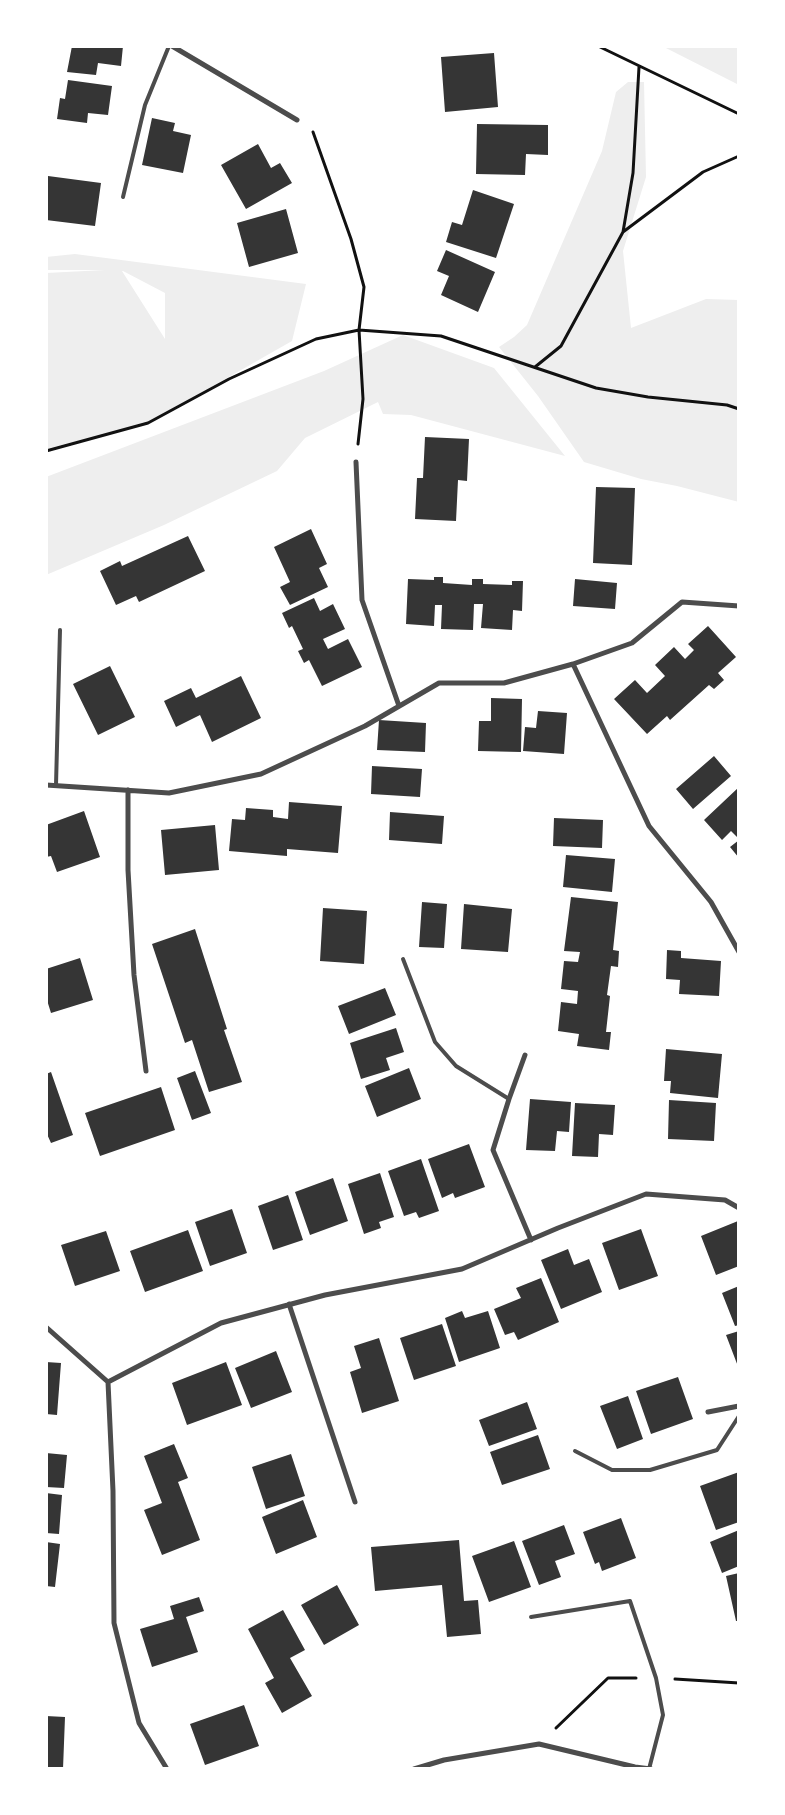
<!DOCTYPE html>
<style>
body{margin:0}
#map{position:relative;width:785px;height:1815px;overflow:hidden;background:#fff;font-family:Quicksand,sans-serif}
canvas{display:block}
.frame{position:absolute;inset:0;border:48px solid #fff;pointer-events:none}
</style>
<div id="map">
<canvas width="785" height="1815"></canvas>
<div class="frame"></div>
</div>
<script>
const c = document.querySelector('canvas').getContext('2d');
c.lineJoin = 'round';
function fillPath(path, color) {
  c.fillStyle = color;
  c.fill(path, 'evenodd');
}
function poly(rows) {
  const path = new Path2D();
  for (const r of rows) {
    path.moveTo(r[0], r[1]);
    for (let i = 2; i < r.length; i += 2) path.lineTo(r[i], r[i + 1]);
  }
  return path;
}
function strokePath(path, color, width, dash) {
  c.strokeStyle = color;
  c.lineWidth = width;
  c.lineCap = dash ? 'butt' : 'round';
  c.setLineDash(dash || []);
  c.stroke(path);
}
fillPath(poly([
 [662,46,739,46,739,85],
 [628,82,644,82,646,177,623,251,631,328,706,299,739,300,739,502,677,486,641,479,584,462,538,396,499,347,514,337,527,325,602,151,616,92],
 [75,254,306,284,292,341,148,423,46,449,46,273,105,270,46,270,46,257],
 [123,271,165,293,165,339,122,271],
 [403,335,494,368,565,456,411,415,383,414,378,402,305,438,277,471,164,525,46,575,46,477,324,371]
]), '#eee');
fillPath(poly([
 [72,46,123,46,121,66,98,63,96,75,67,72],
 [494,53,498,107,445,112,441,57],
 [68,80,112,86,108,115,88,113,87,123,57,119,60,98,65,99],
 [152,118,175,123,173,131,191,135,183,173,142,165],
 [477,124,548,125,548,155,526,154,525,175,476,174],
 [258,144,271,168,280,163,292,183,246,209,221,165],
 [48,176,101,183,95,226,46,220],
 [473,190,514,204,496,258,446,242,452,222,462,225],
 [286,209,298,253,249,267,237,223],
 [446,250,495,272,478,312,441,295,449,276,437,271],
 [425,437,469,439,467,481,458,480,456,521,415,519,417,478,423,478],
 [596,487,635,488,632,565,593,563],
 [311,529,327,564,319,568,328,587,290,605,280,587,290,582,274,547],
 [188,536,205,571,139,602,136,596,116,605,100,571,120,561,122,566],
 [434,577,443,577,443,583,472,585,472,579,483,579,483,584,512,585,512,581,523,581,522,611,513,610,512,630,481,628,483,604,474,604,473,630,441,629,442,605,435,605,434,626,406,624,408,579,434,580],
 [575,579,617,583,615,609,573,606],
 [314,598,320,611,333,604,345,629,323,639,328,649,348,639,362,667,322,686,309,660,304,663,298,651,303,649,292,626,289,628,282,613],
 [708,626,736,657,718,673,724,680,714,689,709,685,670,720,667,716,647,734,614,699,635,680,647,693,665,676,655,665,674,647,685,659,694,650,688,644],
 [110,666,135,717,98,735,73,684],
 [241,676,261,718,212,742,200,715,176,727,164,701,191,688,196,698],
 [491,698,522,699,521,752,478,751,479,721,491,721],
 [538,711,567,713,564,754,523,751,525,727,536,728],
 [379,720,426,723,425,752,377,750],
 [714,756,731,776,693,809,676,789],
 [372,766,422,769,420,797,371,794],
 [739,787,739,839,731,831,722,840,704,820],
 [289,802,342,806,338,853,287,849,287,856,229,851,232,819,245,820,246,808,273,810,273,817,288,819],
 [84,811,100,857,57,872,51,856,46,857,46,825],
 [390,812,444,816,442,844,389,840],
 [554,818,603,820,602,848,553,846],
 [215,825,219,870,165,875,161,830],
 [739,840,739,858,730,847],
 [566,855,615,859,612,892,563,887],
 [571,897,618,902,613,950,619,951,618,967,611,966,607,995,610,996,606,1032,611,1032,609,1050,577,1046,579,1034,558,1031,561,1002,577,1004,578,991,561,989,564,961,578,962,580,952,564,951],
 [422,902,447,904,444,948,419,947],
 [464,904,512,909,508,952,461,949],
 [323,908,367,911,364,964,320,961],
 [195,929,227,1029,224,1030,242,1082,209,1092,192,1040,185,1043,152,944],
 [667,950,681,951,681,958,721,961,719,996,679,994,680,980,666,979],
 [80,958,93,1000,51,1013,46,997,46,969],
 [385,988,396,1015,349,1034,338,1006],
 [396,1028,404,1052,386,1058,390,1070,361,1079,350,1043],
 [666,1049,722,1054,718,1098,670,1093,671,1081,664,1081],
 [409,1068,421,1099,377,1117,365,1086],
 [195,1071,211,1113,192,1120,177,1078],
 [51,1072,73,1135,51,1143,46,1132,46,1074],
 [161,1087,175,1130,100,1156,85,1113],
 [530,1099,571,1102,569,1132,557,1131,555,1151,526,1150],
 [669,1100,716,1103,714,1141,668,1139],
 [575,1103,615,1105,613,1135,599,1134,598,1157,572,1156],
 [469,1144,485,1187,455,1198,453,1193,442,1198,428,1159],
 [421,1159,439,1211,419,1218,416,1212,404,1216,388,1171],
 [380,1173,394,1217,379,1222,381,1228,364,1234,348,1184],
 [333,1178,348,1221,310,1235,295,1192],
 [288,1195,303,1240,273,1250,258,1206],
 [232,1209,247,1253,210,1266,195,1222],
 [738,1221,739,1266,716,1275,701,1236],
 [641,1229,658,1276,619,1290,602,1243],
 [188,1230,203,1271,145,1292,130,1251],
 [106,1231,120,1271,75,1286,61,1245],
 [568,1249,574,1265,589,1259,602,1292,561,1309,541,1260],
 [541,1278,559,1322,518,1340,514,1332,505,1335,494,1309,521,1298,516,1288],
 [739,1286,739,1325,735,1326,722,1293],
 [462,1311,465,1318,488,1311,500,1348,459,1362,445,1318],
 [442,1324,456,1366,414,1380,400,1338],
 [739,1331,739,1369,726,1335],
 [379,1338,399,1401,362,1413,350,1372,361,1368,354,1346],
 [276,1351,292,1392,251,1408,235,1368],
 [46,1362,61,1363,57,1415,46,1414],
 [226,1362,242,1405,187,1425,172,1383],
 [678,1377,693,1419,651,1434,636,1391],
 [628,1396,643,1439,617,1449,600,1406],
 [527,1402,537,1429,489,1446,479,1420],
 [538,1435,550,1469,502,1485,490,1452],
 [174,1444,188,1478,178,1482,200,1540,162,1555,144,1510,162,1503,144,1456],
 [46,1453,67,1455,64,1488,46,1487],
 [291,1454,305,1496,266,1509,252,1467],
 [739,1472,739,1522,716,1530,700,1486],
 [46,1493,62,1495,59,1534,46,1533],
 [303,1500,317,1537,276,1554,262,1517],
 [621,1518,636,1558,602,1571,599,1562,595,1564,583,1532],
 [564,1525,575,1554,555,1561,561,1577,539,1585,522,1541],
 [739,1530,739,1566,722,1573,710,1542],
 [459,1540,464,1601,478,1600,481,1634,447,1637,442,1585,375,1591,371,1547],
 [514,1541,531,1587,489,1602,472,1556],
 [46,1542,60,1544,55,1587,46,1586],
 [739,1573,739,1621,736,1621,726,1576],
 [337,1585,359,1625,324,1645,301,1605],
 [199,1597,204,1611,186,1617,198,1652,152,1667,140,1629,174,1619,170,1606],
 [283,1610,305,1650,290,1658,312,1696,282,1713,265,1683,274,1678,248,1629],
 [244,1705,259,1746,205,1765,190,1724],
 [46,1716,65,1717,63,1769,46,1769]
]), '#353535');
strokePath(poly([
 [598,46,739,114],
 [313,132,351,239,364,287,359,330,363,399,358,444],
 [623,232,703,172,739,156],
 [535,367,561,346,623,232,633,173,639,67],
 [46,451,148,423,229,379,316,339,359,330,441,336,596,388,648,397,727,405,739,409],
 [675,1679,739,1683],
 [556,1728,608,1678,636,1678]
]), '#111', 3);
strokePath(poly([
 [123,197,145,105,169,46],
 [56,785,60,630],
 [403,959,435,1042,456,1066,509,1099],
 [575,1451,612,1470,650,1470,717,1450,739,1416],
 [531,1617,630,1601,656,1678,663,1715,649,1769]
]), '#4c4c4c', 4);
strokePath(poly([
 [172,46,297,120],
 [356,462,362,600,399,706],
 [573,664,649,826,711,902,739,952],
 [46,785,169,793,261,774,365,726,439,683,504,683,573,664,632,643,682,602,739,606],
 [128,790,128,870,134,975,146,1071],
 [525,1055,509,1099,493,1150,531,1240],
 [289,1304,355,1502],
 [46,1327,108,1382,113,1491,114,1623,139,1723,167,1769],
 [108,1382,221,1323,325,1295,462,1269,558,1228,646,1194,725,1200,739,1208],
 [708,1412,739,1406],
 [414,1769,444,1760,539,1744,635,1767,651,1769]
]), '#4c4c4c', 5);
</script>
